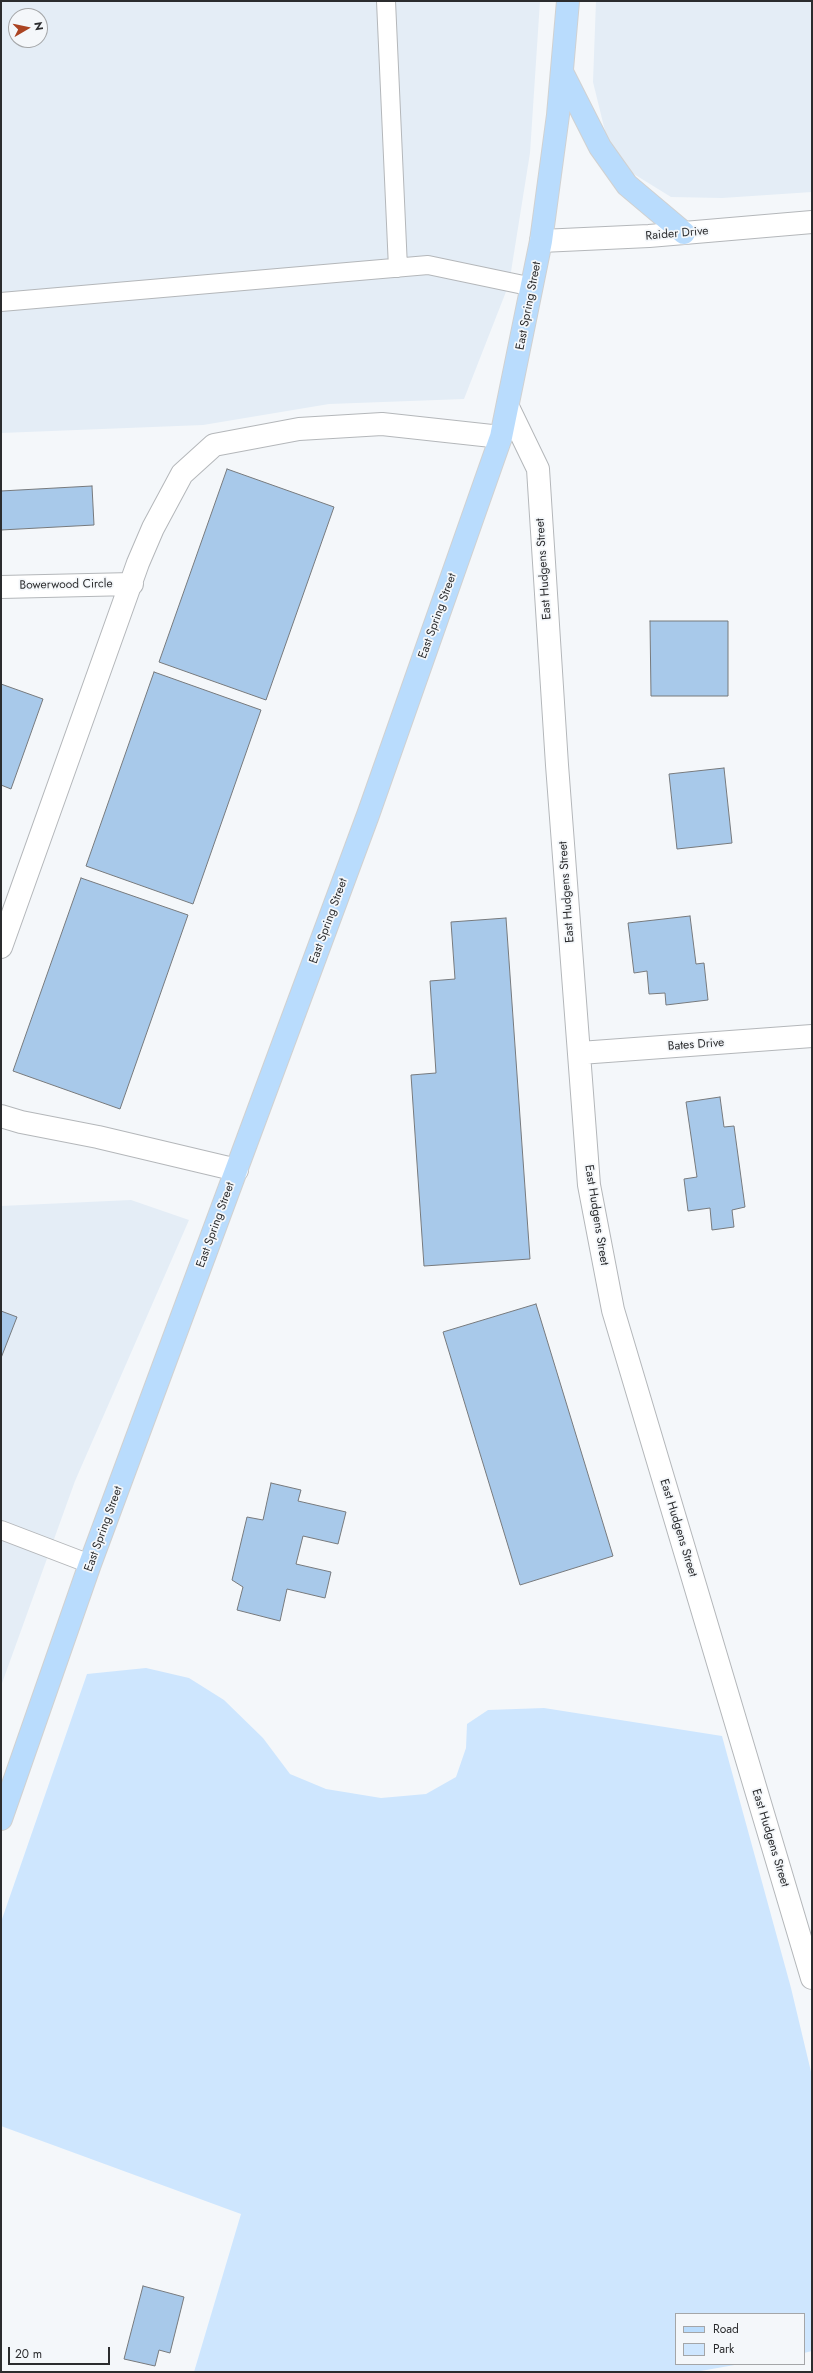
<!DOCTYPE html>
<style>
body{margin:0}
#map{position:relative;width:813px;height:2373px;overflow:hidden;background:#f4f7fa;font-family:Jost,sans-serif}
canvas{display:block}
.frame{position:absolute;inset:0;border:2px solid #2b2c2e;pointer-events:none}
.legend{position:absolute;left:675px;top:2313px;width:130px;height:52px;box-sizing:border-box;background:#f4f7fa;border:1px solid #a4a6a8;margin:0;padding:5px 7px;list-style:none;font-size:12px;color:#2b2c2e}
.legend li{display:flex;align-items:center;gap:8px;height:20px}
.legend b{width:20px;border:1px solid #a4a6a8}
.north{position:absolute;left:8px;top:8px;width:40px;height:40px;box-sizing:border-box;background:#f4f7fa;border:1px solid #a4a6a8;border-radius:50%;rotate:81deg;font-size:11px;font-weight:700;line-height:16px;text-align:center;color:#2b2c2e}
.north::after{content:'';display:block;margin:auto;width:14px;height:18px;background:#ab4422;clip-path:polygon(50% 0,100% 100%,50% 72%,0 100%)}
.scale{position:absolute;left:8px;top:2347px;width:102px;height:18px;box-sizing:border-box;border:2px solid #2b2c2e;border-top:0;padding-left:5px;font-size:12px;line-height:14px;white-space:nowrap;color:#2b2c2e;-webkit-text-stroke:3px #f4f7fa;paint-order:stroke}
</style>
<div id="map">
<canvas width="813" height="2373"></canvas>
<div class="frame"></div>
<ul class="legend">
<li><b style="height:5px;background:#b9dcfd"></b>Road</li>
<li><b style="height:11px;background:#cee6fe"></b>Park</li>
</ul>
<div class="north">N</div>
<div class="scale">20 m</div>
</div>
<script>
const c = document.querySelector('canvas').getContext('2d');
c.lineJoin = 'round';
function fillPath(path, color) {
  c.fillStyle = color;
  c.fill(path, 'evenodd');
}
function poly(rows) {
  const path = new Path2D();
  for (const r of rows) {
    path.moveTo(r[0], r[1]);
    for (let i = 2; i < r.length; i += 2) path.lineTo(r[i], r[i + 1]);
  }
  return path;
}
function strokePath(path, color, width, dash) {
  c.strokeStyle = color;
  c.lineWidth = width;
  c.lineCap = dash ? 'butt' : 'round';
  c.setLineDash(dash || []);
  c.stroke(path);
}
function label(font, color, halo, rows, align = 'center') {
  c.font = font + ' Jost,sans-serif';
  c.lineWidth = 3.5;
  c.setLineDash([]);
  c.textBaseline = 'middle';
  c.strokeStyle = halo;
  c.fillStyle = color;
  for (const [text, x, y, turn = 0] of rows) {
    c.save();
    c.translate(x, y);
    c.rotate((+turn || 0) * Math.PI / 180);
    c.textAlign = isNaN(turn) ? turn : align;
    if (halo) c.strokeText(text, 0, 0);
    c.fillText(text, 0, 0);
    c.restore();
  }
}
fillPath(poly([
 [1,1,540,1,530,153,509,284,464,399,329,404,203,425,1,433],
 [16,16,40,16,40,40,16,40],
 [596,1,812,1,812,192,722,198,671,197,629,171,606,135,593,82],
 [131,1200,189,1220,75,1481,1,1686,1,1206]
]), '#e4edf6');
fillPath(poly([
 [146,1668,189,1678,224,1700,263,1738,290,1774,326,1789,381,1798,426,1794,456,1777,466,1748,467,1724,488,1710,544,1708,722,1736,791,1988,812,2076,812,2351,804,2353,804,2314,676,2314,676,2364,740,2364,695,2372,194,2372,241,2214,1,2126,1,1922,87,1674]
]), '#cee6fe');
const building = poly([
 [227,469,334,507,266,700,159,662,227,469],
 [92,486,94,525,1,530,1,491,92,486],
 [650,621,728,621,728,696,651,696,650,621],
 [154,672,261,710,193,904,86,866,154,672],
 [1,684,43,699,11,789,1,785,1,684],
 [724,768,732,843,677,849,669,774,724,768],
 [81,878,188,915,120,1109,13,1071,81,878],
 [690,916,696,964,704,963,708,1000,666,1005,665,993,649,994,647,971,634,973,628,923,690,916],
 [506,918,530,1259,424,1266,411,1075,436,1073,430,981,455,979,451,922,506,918],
 [720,1097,724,1127,734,1126,745,1207,732,1210,734,1227,712,1230,710,1208,688,1211,684,1179,697,1177,686,1102,720,1097],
 [536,1304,613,1556,520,1585,443,1332,536,1304],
 [1,1311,17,1317,1,1358,1,1311],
 [271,1483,301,1490,298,1501,346,1512,338,1544,303,1536,296,1564,331,1572,325,1598,287,1589,280,1621,237,1610,243,1587,232,1580,247,1517,263,1520,271,1483],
 [143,2286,184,2297,170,2353,159,2350,155,2366,124,2359,143,2286]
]);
fillPath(building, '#a8c9ea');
strokePath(building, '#777a7d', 1);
const lane = poly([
 [386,1,398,268],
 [1,302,428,265,533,287],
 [1,1530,90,1564]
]);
const street = poly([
 [541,241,649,236,812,222],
 [508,407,538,469,557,765,589,1185,613,1310,812,1978],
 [1,587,132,584],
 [1,947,138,563,153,528,182,474,214,445,299,429,382,424,501,437],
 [580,1053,812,1036],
 [1,1116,21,1122,98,1137,237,1170]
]);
const primary = poly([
 [562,72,600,147,627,185,684,233],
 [1,1819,90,1564,368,815,501,437,541,241,558,115,568,1]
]);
strokePath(lane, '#b4b7ba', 20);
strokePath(street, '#b4b7ba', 24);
strokePath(primary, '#d0d1d1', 24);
strokePath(lane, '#fff', 18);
strokePath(street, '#fff', 22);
strokePath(primary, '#b9dcfd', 22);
label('12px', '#2b2c2e', '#f4f7fa', [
 ["Raider Drive",677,234,-5],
 ["East Spring Street",529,306,-79],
 ["East Hudgens Street",544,569,-94],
 ["Bowerwood Circle",66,585,-1],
 ["East Spring Street",438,616,-70],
 ["East Hudgens Street",567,892,-94],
 ["East Spring Street",329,921,-70],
 ["Bates Drive",696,1045,-4],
 ["East Hudgens Street",596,1215,81],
 ["East Spring Street",216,1225,-70],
 ["East Hudgens Street",678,1528,73],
 ["East Spring Street",104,1529,-70],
 ["East Hudgens Street",770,1838,73]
]);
</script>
